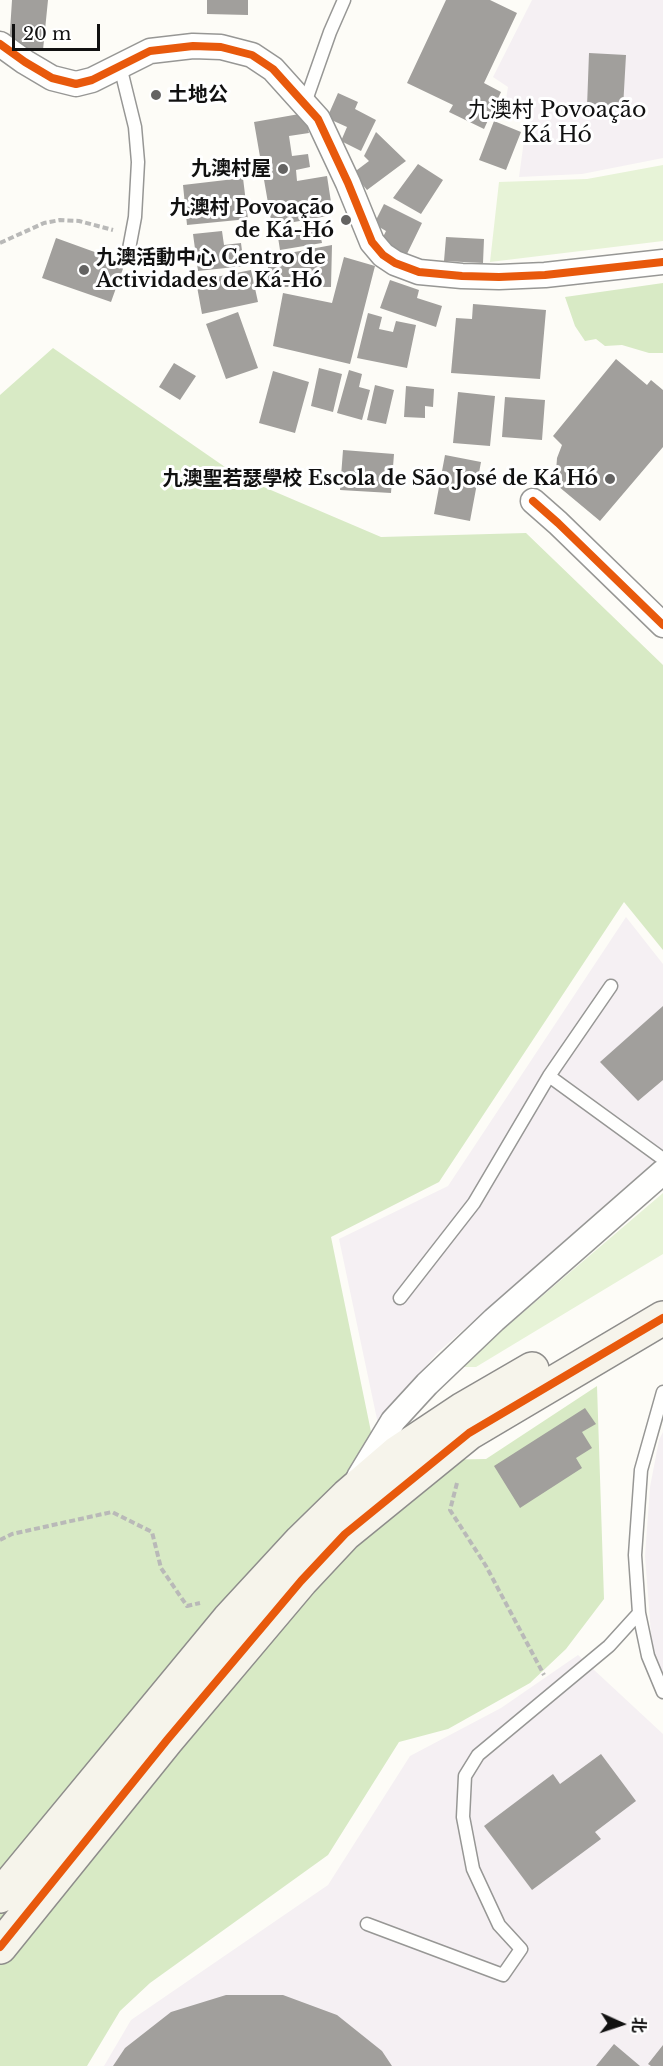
<!DOCTYPE html>
<meta charset="utf-8">
<style>
body{margin:0}
#map{position:relative;width:663px;height:2066px;overflow:hidden;background:#fdfcf7;font-family:"Libre Baskerville","Noto Sans SC",serif}
canvas{display:block}
.north{position:absolute;left:591px;top:1994px;width:60px;height:60px;-webkit-text-stroke:4px #fff;paint-order:stroke;rotate:93deg;font-size:16px;font-weight:700;line-height:24px;text-align:center;color:#111}
.north::after{content:'';display:block;margin:auto;width:21px;height:27px;background:#111;clip-path:polygon(50% 0,100% 100%,50% 72%,0 100%)}
.scale{position:absolute;left:12px;top:24px;width:88px;height:27px;box-sizing:border-box;border:3px solid #111;border-top:0;padding-left:8px;font-size:18px;line-height:21px;white-space:nowrap;color:#111;-webkit-text-stroke:4px #fff;paint-order:stroke}
</style>
<div id="map">
<canvas width="663" height="2066"></canvas>
<div class="north">北</div>
<div class="scale">20 m</div>
</div>
<script>
const c = document.querySelector('canvas').getContext('2d');
c.lineJoin = 'round';
function fillPath(path, color) {
  c.fillStyle = color;
  c.fill(path, 'evenodd');
}
function poly(rows) {
  const path = new Path2D();
  for (const r of rows) {
    path.moveTo(r[0], r[1]);
    for (let i = 2; i < r.length; i += 2) path.lineTo(r[i], r[i + 1]);
  }
  return path;
}
function strokePath(path, color, width, dash) {
  c.strokeStyle = color;
  c.lineWidth = width;
  c.lineCap = dash ? 'butt' : 'round';
  c.setLineDash(dash || []);
  c.stroke(path);
}
function label(font, color, halo, rows, align = 'center') {
  c.font = font + ' "Libre Baskerville","Noto Sans SC",serif';
  c.lineWidth = 6;
  c.setLineDash([]);
  c.textBaseline = 'middle';
  c.strokeStyle = halo;
  c.fillStyle = color;
  for (const [text, x, y, turn = 0] of rows) {
    c.save();
    c.translate(x, y);
    c.rotate((+turn || 0) * Math.PI / 180);
    c.textAlign = isNaN(turn) ? turn : align;
    if (halo) c.strokeText(text, 0, 0);
    c.fillText(text, 0, 0);
    c.restore();
  }
}
fillPath(poly([
 [532,0,663,0,663,158,582,174,519,177,528,111,505,105,508,87,493,77],
 [626,917,663,964,663,1154,437,1353,378,1424,339,1239,448,1186],
 [663,1432,663,1678,652,1647,645,1556,650,1487,659,1440],
 [578,1655,663,1734,663,2066,104,2066,131,2020,328,1885,410,1756,501,1708]
]), '#f5f0f3');
fillPath(poly([
 [663,165,663,241,490,262,499,182,587,179],
 [663,1193,663,1254,476,1367,463,1367,465,1362]
]), '#e7f3d7');
fillPath(poly([
 [663,283,663,353,649,353,622,345,605,346,596,339,585,341,575,326,565,297],
 [53,348,238,476,381,537,526,533,663,665,663,950,624,902,439,1182,331,1237,377,1461,486,1459,597,1386,604,1599,566,1649,530,1683,448,1729,399,1742,328,1855,150,1983,120,2011,87,2066,0,2066,0,395]
]), '#d8eac5');
fillPath(poly([
 [12,0,48,0,43,50,9,47],
 [207,0,248,0,248,15,207,14],
 [446,0,490,0,517,13,484,83,501,92,484,129,449,112,453,105,407,83],
 [589,53,626,55,623,108,587,107],
 [338,93,358,102,355,109,376,120,361,151,341,141,347,127,327,118],
 [305,113,309,133,289,136,292,156,308,154,310,167,296,170,297,181,327,176,333,215,272,226,254,122],
 [494,121,521,132,506,170,479,160],
 [376,132,406,161,367,190,353,173,369,161,364,156],
 [418,164,443,180,421,214,393,198],
 [243,178,248,219,187,225,183,185],
 [384,204,422,223,405,258,379,245,386,231,374,224],
 [318,224,322,243,280,250,277,231],
 [222,231,224,245,241,243,244,266,198,271,193,234],
 [446,237,484,239,483,263,444,261],
 [56,238,125,263,111,302,42,278],
 [332,245,331,287,268,287,268,257],
 [344,257,375,266,350,364,273,346,283,293,332,303],
 [251,270,258,302,202,314,196,281],
 [390,280,419,290,417,298,442,306,436,327,380,308],
 [473,304,546,310,540,379,451,373,456,318,472,319],
 [238,312,258,368,226,379,206,324],
 [368,313,382,317,379,329,393,332,396,321,416,325,407,368,357,358],
 [616,359,647,385,651,380,663,390,663,447,600,521,558,486,556,472,557,458,562,445,553,436],
 [174,363,196,376,180,400,159,387],
 [319,368,342,374,333,412,311,406],
 [349,370,362,374,359,387,370,390,362,420,337,413],
 [273,371,309,382,295,433,259,423],
 [375,385,394,390,386,424,367,420],
 [406,386,434,389,433,407,425,406,425,418,404,417],
 [458,392,495,396,490,446,453,443],
 [505,397,545,400,542,440,502,437],
 [343,450,394,454,391,493,340,490],
 [445,455,481,462,470,521,434,514],
 [663,1006,663,1080,638,1101,600,1062],
 [585,1408,596,1424,582,1432,592,1448,576,1458,582,1468,520,1508,494,1466],
 [601,1754,636,1801,595,1832,601,1839,532,1890,484,1826,553,1774,560,1784],
 [226,1995,283,1995,337,2015,382,2051,392,2066,113,2066,125,2048,171,2012],
 [614,2044,640,2066,596,2066],
 [663,2045,663,2066,651,2066,648,2064]
]), '#a19f9c');
const lane = poly([
 [120,66,135,127,138,162,135,217,129,249],
 [305,103,330,32,344,0],
 [549,1076,663,1159],
 [400,1298,474,1203,549,1076,611,986],
 [663,1392,641,1470,635,1555,639,1613,648,1656,663,1692],
 [367,1924,503,1975,521,1949,499,1925,473,1869,463,1817,465,1776,478,1755,609,1646,639,1613]
]);
const street = poly([
 [0,44,25,62,52,78,76,84,92,80,150,51,193,46,221,47,252,55,273,69,318,119,348,183,372,242,383,255,395,263,419,272,462,276,499,277,545,275,663,262],
 [533,501,558,523,663,625],
 [359,1477,393,1421,427,1384,494,1320,663,1172]
]);
const secondary = poly([
 [0,1896,229,1619,301,1541,347,1496,397,1453,463,1409,532,1369],
 [0,1947,167,1740,301,1581,345,1534,469,1433,663,1318]
]);
strokePath(lane, '#979795', 15);
strokePath(street, '#979795', 27);
strokePath(secondary, '#8e8d8b', 36);
strokePath(poly([
 [0,243,44,223,60,220,79,221,113,230],
 [457,1483,450,1510,486,1566,544,1675],
 [0,1540,12,1534,112,1512,152,1532,161,1568,187,1606,200,1603]
]), '#b9b9b8', 4, [6, 3]);
strokePath(lane, '#fffffe', 12);
strokePath(street, '#fffffe', 24);
strokePath(secondary, '#f6f4eb', 33);
strokePath(poly([
 [0,44,25,62,52,78,76,84,92,80,150,51,193,46,221,47,252,55,273,69,318,119,348,183,372,242,383,255,395,263,419,272,462,276,499,277,545,275,663,262],
 [533,501,558,523,663,625],
 [0,1947,167,1740,301,1581,345,1534,469,1433,663,1318]
]), '#e8590c', 8);
for (const [x, y, r, color] of [
 [156,95,6,"#646362"],
 [283,169,6,"#646362"],
 [346,220,6,"#646362"],
 [84,270,6,"#646362"],
 [610,479,6,"#646362"]
]) {
  const dot = new Path2D();
  dot.arc(x, y, r, 0, 2 * Math.PI);
  c.fillStyle = color;
  c.fill(dot);
  strokePath(dot, '#fff', 2);
}
label('bold 20px', '#111', '#fff', [
 ["土地公",168,95,"left"],
 ["九澳村屋",271,169],
 ["九澳村 Povoação",334,208],
 ["de Ká-Hó",334,231],
 ["九澳活動中心 Centro de",96,258,"left"],
 ["Actividades de Ká-Hó",96,281,"left"],
 ["九澳聖若瑟學校 Escola de São José de Ká Hó",598,479]
], 'right');
label('22px', '#111', '#fff', [
 ["九澳村 Povoação",557,111],
 ["Ká Hó",557,136]
]);
</script>
